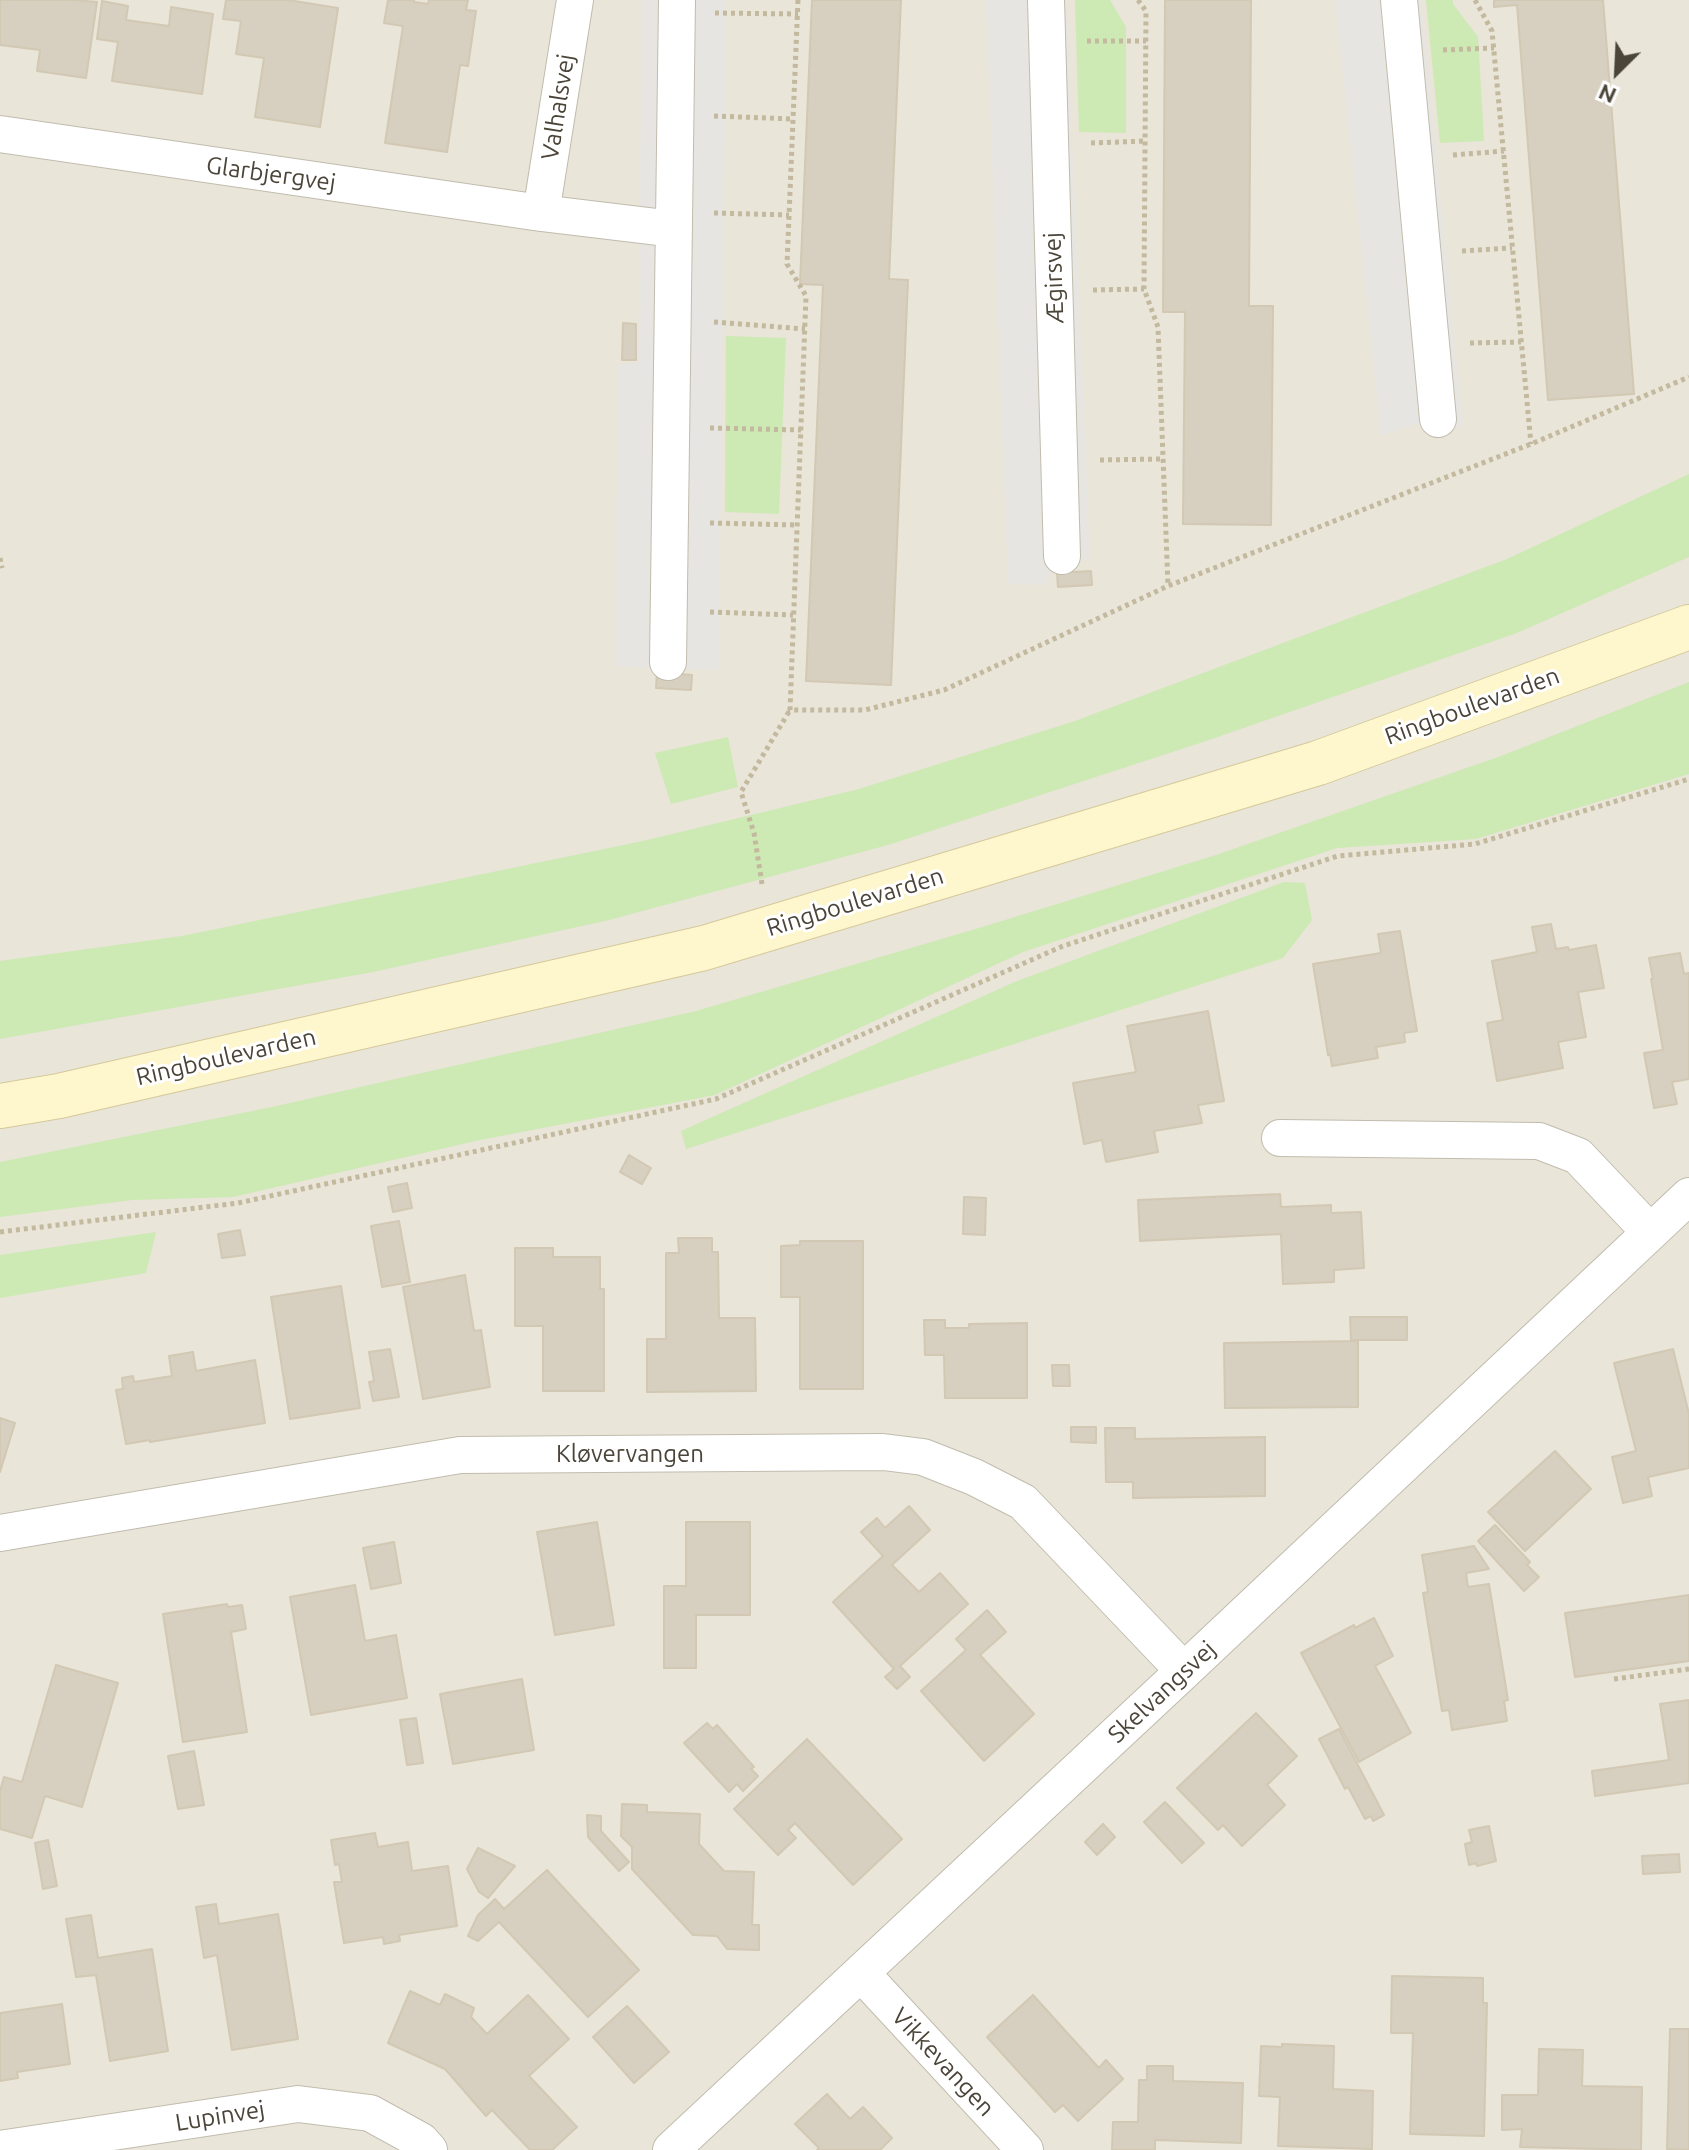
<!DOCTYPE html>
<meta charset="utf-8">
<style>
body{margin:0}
#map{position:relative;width:1689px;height:2150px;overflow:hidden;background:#f5f3eb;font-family:Ubuntu,sans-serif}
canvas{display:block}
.north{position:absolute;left:1577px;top:32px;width:80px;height:80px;-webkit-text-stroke:6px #fff;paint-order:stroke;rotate:204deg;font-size:22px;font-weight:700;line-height:32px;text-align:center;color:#4a4439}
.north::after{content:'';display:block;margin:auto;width:28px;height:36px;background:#4a4439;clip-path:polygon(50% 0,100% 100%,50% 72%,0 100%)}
</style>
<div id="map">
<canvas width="1689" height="2150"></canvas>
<div class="north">N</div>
</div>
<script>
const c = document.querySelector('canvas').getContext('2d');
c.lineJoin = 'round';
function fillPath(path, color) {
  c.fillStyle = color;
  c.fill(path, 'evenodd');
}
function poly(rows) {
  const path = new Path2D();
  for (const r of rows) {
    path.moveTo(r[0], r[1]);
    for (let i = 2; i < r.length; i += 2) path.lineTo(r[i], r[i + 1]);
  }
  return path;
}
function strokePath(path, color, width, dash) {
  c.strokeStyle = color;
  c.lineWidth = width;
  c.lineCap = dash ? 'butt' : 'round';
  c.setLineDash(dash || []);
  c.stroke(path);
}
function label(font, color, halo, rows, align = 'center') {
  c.font = font + ' Ubuntu,sans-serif';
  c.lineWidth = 6;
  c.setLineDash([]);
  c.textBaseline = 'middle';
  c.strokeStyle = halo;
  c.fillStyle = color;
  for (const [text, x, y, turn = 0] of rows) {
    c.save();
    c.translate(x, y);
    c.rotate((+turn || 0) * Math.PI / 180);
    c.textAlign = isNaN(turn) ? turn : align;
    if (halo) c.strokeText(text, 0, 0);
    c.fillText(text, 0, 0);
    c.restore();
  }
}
fillPath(poly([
 [0,0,1689,0,1689,2150,0,2150]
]), '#e9e5d9');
fillPath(poly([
 [1075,0,1110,0,1126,27,1126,133,1079,132],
 [1426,0,1453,0,1453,4,1478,37,1484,141,1440,143],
 [726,336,786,338,779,514,725,512],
 [1689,474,1689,557,1517,633,1209,740,888,845,609,920,373,972,0,1039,0,961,182,936,643,841,859,789,1075,721,1507,559],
 [1689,682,1689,774,1476,839,1337,848,1023,952,715,1095,480,1140,233,1197,132,1200,0,1217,0,1162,272,1107,696,1011,979,928,1216,855,1501,756],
 [728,737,738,787,671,804,655,753],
 [1284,882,1305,883,1312,920,1283,958,686,1149,681,1131,1017,981],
 [156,1232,146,1273,0,1298,0,1255]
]), '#cde9b4');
fillPath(poly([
 [642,0,726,0,719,670,616,666,617,365,638,363],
 [986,0,1066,0,1090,559,1051,559,1047,585,1008,584],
 [1335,0,1421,0,1463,426,1424,431,1419,423,1381,436]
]), '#e7e5e2');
const building = poly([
 [0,0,75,0,97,2,86,78,37,71,40,50,0,45,0,0],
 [226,0,288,0,338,8,320,127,255,117,264,58,236,54,241,21,223,19,226,0],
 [388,0,414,0,414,2,428,4,429,0,468,0,466,10,476,11,468,66,460,65,447,152,385,143,403,26,384,23,388,0],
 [812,0,901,0,889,279,908,280,891,685,806,681,823,285,800,284,812,0],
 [1165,0,1251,0,1249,306,1273,306,1271,525,1183,524,1185,312,1163,312,1165,0],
 [1494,0,1603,0,1634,394,1548,400,1517,5,1494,7,1494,0],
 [102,1,128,6,126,20,169,26,171,7,213,14,202,94,112,81,118,42,97,39,102,1],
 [623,323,636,324,636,360,622,360,623,323],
 [1091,571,1092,585,1058,587,1057,573,1091,571],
 [657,672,692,675,691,690,656,688,657,672],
 [1551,924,1556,949,1568,947,1569,950,1596,945,1604,988,1578,992,1586,1037,1558,1042,1563,1068,1497,1081,1487,1023,1503,1020,1492,961,1537,952,1532,927,1551,924],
 [1400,931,1417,1031,1404,1033,1405,1042,1376,1047,1378,1058,1332,1066,1330,1054,1328,1055,1313,964,1381,953,1378,934,1400,931],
 [1680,953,1684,974,1689,973,1689,1079,1672,1082,1677,1104,1654,1108,1644,1053,1663,1050,1651,979,1653,979,1649,958,1680,953],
 [1208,1011,1224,1101,1198,1105,1202,1123,1154,1131,1158,1152,1106,1162,1102,1140,1084,1144,1073,1083,1136,1072,1127,1026,1208,1011],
 [629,1155,651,1168,642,1184,620,1172,629,1155],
 [407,1183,412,1208,393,1212,388,1187,407,1183],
 [1280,1194,1281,1207,1331,1205,1331,1213,1361,1212,1364,1268,1334,1270,1334,1282,1283,1284,1281,1234,1140,1241,1138,1200,1280,1194],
 [964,1197,986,1198,985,1235,963,1234,964,1197],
 [399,1221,410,1282,382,1287,371,1226,399,1221],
 [240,1230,245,1255,222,1258,218,1234,240,1230],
 [678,1238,712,1238,712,1252,718,1252,719,1318,755,1318,756,1391,647,1392,647,1339,666,1339,666,1253,679,1253,678,1238],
 [800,1241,863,1241,863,1389,800,1389,800,1297,781,1297,781,1246,800,1245,800,1241],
 [515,1248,553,1248,553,1257,600,1257,600,1289,604,1289,604,1391,543,1391,543,1326,515,1326,515,1248],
 [465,1275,474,1331,481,1330,490,1387,423,1399,403,1287,465,1275],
 [341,1286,360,1408,290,1419,271,1297,341,1286],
 [1350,1317,1407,1317,1407,1340,1351,1340,1350,1317],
 [924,1320,945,1320,945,1328,969,1328,969,1324,1027,1323,1027,1398,945,1398,944,1355,925,1355,924,1320],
 [1358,1341,1358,1407,1225,1408,1224,1343,1358,1341],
 [390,1349,399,1397,373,1401,369,1382,374,1381,369,1352,390,1349],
 [1673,1349,1689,1414,1689,1468,1648,1477,1652,1496,1623,1503,1612,1457,1636,1451,1614,1363,1673,1349],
 [193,1352,196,1371,255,1360,265,1423,150,1442,150,1440,126,1444,116,1390,123,1389,122,1378,133,1376,134,1382,172,1376,169,1356,193,1352],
 [1052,1365,1069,1365,1070,1386,1053,1386,1052,1365],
 [0,1418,15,1423,0,1472,0,1418],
 [1071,1427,1096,1427,1096,1443,1071,1442,1071,1427],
 [1105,1428,1135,1428,1135,1439,1265,1437,1265,1496,1133,1498,1133,1482,1106,1482,1105,1428],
 [1555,1451,1591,1489,1525,1551,1488,1512,1555,1451],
 [909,1506,930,1530,892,1565,919,1592,940,1573,968,1604,900,1666,910,1677,897,1689,885,1677,894,1669,833,1602,883,1556,861,1532,877,1518,885,1528,909,1506],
 [597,1522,614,1625,555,1635,537,1532,597,1522],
 [686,1522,750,1522,750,1615,696,1615,696,1668,664,1668,664,1586,686,1586,686,1522],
 [1495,1525,1530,1562,1527,1565,1539,1577,1524,1591,1478,1541,1495,1525],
 [394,1542,401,1583,371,1589,363,1548,394,1542],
 [1474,1546,1489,1569,1466,1573,1468,1587,1489,1584,1508,1700,1504,1701,1507,1721,1452,1730,1449,1710,1442,1711,1423,1593,1428,1592,1422,1555,1474,1546],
 [355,1585,365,1641,396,1635,407,1698,311,1715,290,1597,355,1585],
 [1689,1595,1689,1661,1575,1677,1565,1613,1689,1595],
 [227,1604,228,1607,242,1605,246,1629,231,1632,247,1732,183,1742,163,1614,227,1604],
 [987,1610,1006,1632,980,1655,1034,1714,984,1761,921,1691,966,1650,956,1639,987,1610],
 [1374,1618,1393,1656,1375,1666,1411,1733,1359,1762,1301,1653,1354,1625,1355,1628,1374,1618],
 [56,1665,118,1683,82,1807,45,1796,32,1838,0,1829,0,1791,4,1777,22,1782,56,1665],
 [522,1679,534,1750,453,1764,440,1694,522,1679],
 [1689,1700,1689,1783,1595,1796,1592,1771,1669,1760,1660,1704,1689,1700],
 [1256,1713,1297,1756,1267,1785,1285,1805,1242,1846,1223,1825,1218,1830,1177,1788,1256,1713],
 [416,1718,423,1763,407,1765,400,1720,416,1718],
 [707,1723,713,1729,717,1725,754,1767,751,1769,758,1776,743,1791,737,1784,729,1792,684,1743,707,1723],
 [1339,1729,1384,1815,1373,1821,1371,1816,1365,1819,1348,1787,1345,1789,1319,1739,1339,1729],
 [807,1739,902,1839,853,1885,795,1823,788,1830,796,1838,778,1855,734,1809,807,1739],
 [194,1751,204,1805,178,1809,168,1756,194,1751],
 [1165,1802,1204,1843,1182,1863,1144,1822,1165,1802],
 [622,1804,647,1805,647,1812,700,1814,699,1844,724,1871,754,1872,752,1925,759,1925,759,1950,727,1949,717,1936,693,1935,632,1869,632,1847,621,1836,622,1804],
 [587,1815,601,1816,601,1831,629,1862,619,1871,588,1837,587,1815],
 [1103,1824,1115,1837,1097,1855,1085,1842,1103,1824],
 [1489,1826,1496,1861,1477,1866,1476,1863,1469,1865,1465,1844,1472,1842,1469,1830,1489,1826],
 [375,1833,378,1847,408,1842,412,1871,448,1866,457,1926,399,1935,400,1941,384,1944,383,1937,344,1943,334,1882,342,1882,339,1864,335,1865,331,1840,375,1833],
 [48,1840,57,1886,43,1889,35,1843,48,1840],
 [478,1848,515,1866,488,1898,479,1892,467,1869,478,1848],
 [1679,1854,1680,1872,1643,1874,1642,1856,1679,1854],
 [547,1870,639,1970,588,2017,499,1922,478,1941,468,1936,478,1915,495,1899,504,1909,547,1870],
 [216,1904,219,1924,278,1914,298,2039,232,2050,217,1955,204,1958,196,1907,216,1904],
 [91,1915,98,1958,152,1949,168,2051,110,2061,96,1975,76,1977,66,1919,91,1915],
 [1392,1976,1483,1978,1483,2003,1487,2003,1484,2136,1410,2134,1413,2033,1391,2033,1392,1976],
 [410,1991,440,2005,445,1994,474,2008,471,2017,487,2034,528,1995,569,2039,529,2076,577,2127,552,2150,530,2150,492,2110,486,2116,445,2069,388,2043,410,1991],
 [1033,1995,1099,2068,1106,2060,1123,2079,1078,2121,1063,2105,1055,2112,987,2037,1033,1995],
 [62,2004,70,2064,17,2072,18,2078,0,2081,0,2013,62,2004],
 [627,2006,669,2052,634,2083,593,2037,627,2006],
 [1670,2029,1689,2029,1689,2150,1667,2149,1670,2029],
 [1282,2044,1334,2046,1333,2089,1373,2091,1372,2149,1278,2146,1280,2097,1259,2096,1261,2046,1282,2047,1282,2044],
 [1539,2049,1583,2050,1582,2086,1642,2087,1641,2150,1520,2147,1522,2129,1502,2130,1502,2095,1538,2095,1539,2049],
 [1147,2066,1173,2066,1173,2081,1243,2083,1241,2143,1155,2140,1155,2150,1112,2150,1113,2122,1138,2122,1139,2080,1147,2080,1147,2066],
 [827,2094,850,2119,863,2107,892,2138,880,2150,817,2150,819,2148,795,2124,827,2094]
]);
fillPath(building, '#d7d0c0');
strokePath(building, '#d2c8b3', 2);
const street = poly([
 [1046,0,1062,556],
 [1399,0,1438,419],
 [0,134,541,213,674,229],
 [541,213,575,0],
 [668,662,677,0],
 [1280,1138,1539,1141,1578,1156,1650,1232],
 [0,1533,460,1455,883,1452,923,1457,974,1477,1023,1502,1184,1671],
 [861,1973,1025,2150],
 [0,2149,298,2104,370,2113,421,2141,429,2150],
 [671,2150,1184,1671,1689,1196]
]);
const secondary = poly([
 [0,1106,59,1096,704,948,1318,763,1689,627]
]);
strokePath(street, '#c1bcad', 38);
strokePath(secondary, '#d5c99b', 46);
strokePath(poly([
 [798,0,787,264,806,296,790,710,865,710,944,690,1168,586,1531,444,1689,377],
 [1138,0,1146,11,1144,289,1158,327,1168,586],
 [1475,0,1492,31,1531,444],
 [715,13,798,14],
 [1087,41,1146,41],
 [1443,50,1494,48],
 [714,116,793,119],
 [1091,143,1146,141],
 [1453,155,1504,151],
 [714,213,789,215],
 [1462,251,1512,248],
 [1093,290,1144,289],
 [714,322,805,329],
 [1470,343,1521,342],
 [710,428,801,430],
 [1100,460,1163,459],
 [710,523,797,525],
 [0,558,2,568],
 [710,612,793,615],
 [762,884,754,833,741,792,790,710],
 [0,1232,238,1203,716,1099,1063,946,1338,856,1475,844,1689,779],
 [1614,1679,1689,1669]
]), '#c3b99e', 5, [4, 4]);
strokePath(street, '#fff', 36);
strokePath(secondary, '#fef6cc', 44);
label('24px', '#4a4439', '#fff', [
 ["Valhalsvej",558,107,-81],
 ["Glarbjergvej",271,174,8],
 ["Ægirsvej",1054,278,-92],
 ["Ringboulevarden",1472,706,-20],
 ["Ringboulevarden",855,902,-17],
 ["Ringboulevarden",226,1057,-13],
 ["Kløvervangen",630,1454],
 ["Skelvangsvej",1162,1692,-43],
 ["Vikkevangen",943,2062,47],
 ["Lupinvej",220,2116,-9]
]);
</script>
